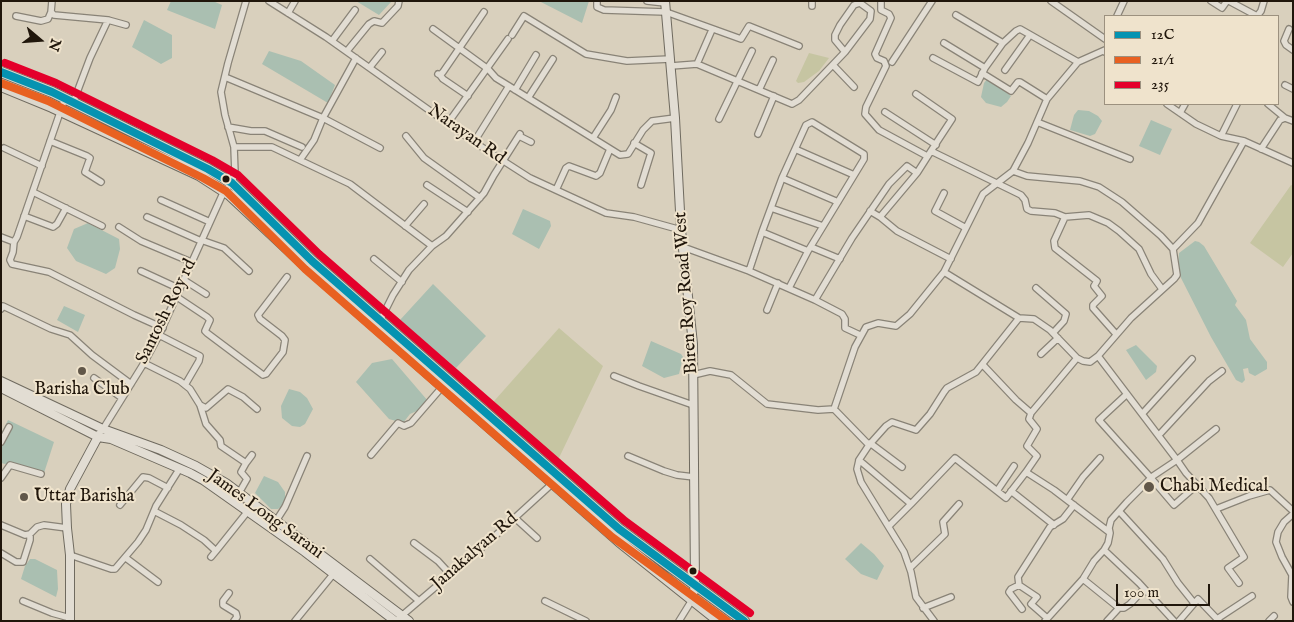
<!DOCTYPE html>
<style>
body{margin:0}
#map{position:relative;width:1294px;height:622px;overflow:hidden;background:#d9d0bd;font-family:"IM FELL English",serif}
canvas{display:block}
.frame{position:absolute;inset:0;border:2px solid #20160b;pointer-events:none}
.legend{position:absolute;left:1104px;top:15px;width:175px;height:90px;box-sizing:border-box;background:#efe3cc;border:1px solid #9c917f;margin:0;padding:6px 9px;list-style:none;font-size:15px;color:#20160b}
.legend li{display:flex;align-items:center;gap:10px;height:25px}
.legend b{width:25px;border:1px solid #9c917f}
.north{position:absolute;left:15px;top:15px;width:50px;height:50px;-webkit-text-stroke:4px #efe3cc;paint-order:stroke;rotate:108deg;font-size:14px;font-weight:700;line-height:20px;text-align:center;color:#20160b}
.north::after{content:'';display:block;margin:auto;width:18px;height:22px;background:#20160b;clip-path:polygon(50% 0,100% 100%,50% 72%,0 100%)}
.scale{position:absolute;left:1116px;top:584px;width:94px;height:22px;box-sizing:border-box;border:2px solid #20160b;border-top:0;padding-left:6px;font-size:15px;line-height:18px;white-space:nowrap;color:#20160b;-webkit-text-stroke:4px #efe3cc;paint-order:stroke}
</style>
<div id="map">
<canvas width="1294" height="622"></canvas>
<div class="frame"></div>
<ul class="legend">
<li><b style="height:6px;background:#0593b1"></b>12C</li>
<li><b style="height:6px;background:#e86121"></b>21/1</li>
<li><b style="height:6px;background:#e4002b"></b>235</li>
</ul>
<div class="north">N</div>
<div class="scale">100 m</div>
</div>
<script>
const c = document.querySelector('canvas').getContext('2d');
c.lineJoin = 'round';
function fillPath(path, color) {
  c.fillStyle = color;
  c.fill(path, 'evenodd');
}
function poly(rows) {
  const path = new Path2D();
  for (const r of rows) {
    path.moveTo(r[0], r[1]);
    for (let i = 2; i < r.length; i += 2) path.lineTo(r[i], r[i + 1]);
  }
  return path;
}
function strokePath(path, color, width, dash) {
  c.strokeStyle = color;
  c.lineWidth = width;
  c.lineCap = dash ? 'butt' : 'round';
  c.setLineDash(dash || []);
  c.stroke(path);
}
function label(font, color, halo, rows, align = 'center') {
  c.font = font + ' "IM FELL English",serif';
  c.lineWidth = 4;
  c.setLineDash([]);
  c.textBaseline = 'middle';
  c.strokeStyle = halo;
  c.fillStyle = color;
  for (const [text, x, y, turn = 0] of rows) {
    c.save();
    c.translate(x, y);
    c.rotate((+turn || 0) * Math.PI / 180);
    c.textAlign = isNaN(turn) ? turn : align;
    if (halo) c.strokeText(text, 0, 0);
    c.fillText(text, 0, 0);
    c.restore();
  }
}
fillPath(poly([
 [809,53,829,58,819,71,804,82,798,83,796,81],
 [1291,185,1293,186,1293,253,1283,267,1250,243],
 [559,328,603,366,557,462,487,409]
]), '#c6c5a2');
fillPath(poly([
 [171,1,213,1,222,5,215,29,167,10],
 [356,1,391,1,391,2,379,15],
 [539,1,589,1,582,23],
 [144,20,172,35,172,58,161,64,132,47],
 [269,51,301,61,335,85,328,103,262,64],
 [988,78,1011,96,1007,102,1001,107,986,103,981,97,984,83],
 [1078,110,1089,111,1098,116,1102,121,1095,134,1090,136,1070,130,1074,115],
 [1151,120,1172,129,1160,155,1139,146],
 [523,209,550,221,551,226,539,249,512,234],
 [88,223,119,239,120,249,115,268,106,274,76,261,67,248,74,229],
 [1195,241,1199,242,1204,246,1237,301,1235,305,1246,320,1250,339,1267,362,1267,369,1255,376,1249,373,1248,368,1243,369,1245,380,1242,383,1236,380,1211,337,1181,278,1178,264,1179,253],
 [433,284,486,336,456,368,400,320],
 [64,306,85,315,78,332,57,320],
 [651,341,681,354,683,357,679,374,664,378,642,366],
 [1136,345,1157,366,1156,372,1146,380,1126,350],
 [392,359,428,401,419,410,410,414,403,423,389,419,356,382,372,363],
 [289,389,300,392,307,398,313,409,305,424,300,427,292,426,282,418,281,406],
 [8,420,54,442,44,473,1,463,1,434],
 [264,476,278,482,285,492,285,498,282,506,278,509,271,509,255,493],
 [861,543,874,554,884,566,877,580,861,574,845,559],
 [30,559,35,559,57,570,58,589,56,597,21,579,25,566]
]), '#aabfb1');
const street = poly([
 [52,1,51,12,54,15,108,20],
 [269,1,326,37,474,142,530,178,606,213,634,217,681,230],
 [597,1,597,7,604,10,666,12,741,39,749,26,799,46],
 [647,1,665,3],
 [812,1,812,6],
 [881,1,881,10,889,14,891,18,875,54,877,58,884,61,886,66,866,107,865,114,879,130,927,156],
 [1051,1,1105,39],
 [1211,1,1222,8,1227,1],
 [1229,1,1257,16,1261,11,1264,1],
 [288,13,295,1],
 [16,16,41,21,48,19,51,12],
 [1117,16,1124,1],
 [433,29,488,69,496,78,620,155,628,154,643,130,652,121,675,118],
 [1289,29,1284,41,1286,45,1293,50],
 [512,35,524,16,586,54,627,61,670,59],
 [332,41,355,10],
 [944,43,985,68],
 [1003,43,1016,31,1020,29,1078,62],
 [347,51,369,24,374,21,382,23,398,6,399,1],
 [933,58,978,82,985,68,1003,43,956,15],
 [892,62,932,1],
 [697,64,711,32],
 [833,65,854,87],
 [671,66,697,64,792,104,799,100,845,52,870,19,871,11,860,3,854,5,840,25,835,35,835,40,845,52],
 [370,67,382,52],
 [1005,70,1030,35],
 [982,73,1011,91,1018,82,1020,82,1047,99],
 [438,74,440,75,443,72,484,12],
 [440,75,443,79,468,96],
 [225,77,323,118,380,148],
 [1285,85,1293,89],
 [515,90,536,55],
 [759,90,773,60],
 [916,94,952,119,931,151],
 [528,98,553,59],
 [73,103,90,58,108,20,126,25],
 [1167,104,1196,124,1221,136,1244,141,1293,163],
 [1268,104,1285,118],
 [885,112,936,145],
 [1180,113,1185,104],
 [719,119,752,51],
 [1037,122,1130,159],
 [448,123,508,39],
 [228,127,251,131,265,131,302,147],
 [758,134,774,96],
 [406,136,424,158,480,198],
 [519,136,531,142],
 [1221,136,1237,104],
 [593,138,611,110,616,97],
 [50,141,87,156,90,158,85,172,101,182],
 [474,142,509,86],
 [634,143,651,153,641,185],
 [234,147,225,115,221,92,228,63,246,1],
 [4,148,42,166],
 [795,149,854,175],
 [1261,149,1280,120,1285,118,1293,121],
 [300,160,314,140,323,118,356,58],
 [1013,171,1027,176,1080,181,1099,187,1122,202,1161,236,1173,249,1177,275,1174,279,1131,318,1098,356,1177,460,1153,476,1127,502,1111,520,1109,528,1110,533,1108,543,1104,550,1139,583,1174,621],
 [782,178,838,202],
 [427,185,468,212],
 [556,190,566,168,569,166,596,176,600,173,610,149],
 [33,192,102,226],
 [944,193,935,211,966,228],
 [161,200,210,222],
 [771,208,823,226],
 [870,211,880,217,897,231,951,259],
 [24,216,53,227,57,224,66,208],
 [147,217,201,241],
 [880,217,917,173],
 [405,226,424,204],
 [119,227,141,241,191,262],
 [1,237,14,242,17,237,65,98],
 [201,240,224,248,249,271],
 [14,242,13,252,10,260,12,264,49,272,134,315,163,328],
 [683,247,749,271,815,300,852,238,889,184,907,166,917,173,931,151,1021,195,1025,200,1027,209,1031,211,1055,213,1065,217],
 [811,247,840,259],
 [1173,249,1198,223,1244,141],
 [374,259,402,282],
 [141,271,180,289],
 [749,271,762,232,782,178,806,125,812,122,864,154,864,159,808,251,762,232],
 [944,272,1019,318],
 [184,280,206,294],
 [789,288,808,251],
 [1036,288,1066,314,1064,321,1053,333],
 [177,297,207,317,210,320,205,331,207,333,263,375,266,374,283,352,285,340,282,336,260,319,258,315,287,277],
 [815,300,842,314,845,319,845,328,860,335],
 [1,309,3,306,51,329,70,335,92,355,131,384],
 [767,310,778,283],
 [380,321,393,295,409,270,432,246,446,236,484,193,494,175,520,134],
 [1116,334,1093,308,1093,305,1102,296,1094,286,1097,281,1055,248,1054,241,1065,217,1089,215,1108,223,1119,231,1139,249,1151,274,1162,289],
 [159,335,200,356,199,361,185,385],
 [1041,354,1058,338],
 [144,363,180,381,190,389,200,405,206,424,220,440,221,446,246,463,241,472,247,479,239,493],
 [983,365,1016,400,1031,413],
 [693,375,710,371,731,375,767,404,818,410,834,409],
 [614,376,639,386,693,405],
 [94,378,122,398],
 [1127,394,1099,420,1151,478,1174,505,1197,485],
 [200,405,206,408,228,389,243,397,257,409],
 [834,409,855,347,866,327,878,323,896,326,910,314,944,272,983,194,1013,171,1028,143,1047,99,1078,62,1105,50,1105,52],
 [834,409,869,445,859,460,857,469,861,482,904,552,911,572,916,597,934,621],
 [1143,413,1192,359],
 [103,429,144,363,159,335,224,191,232,183,235,173,234,147,272,147,350,184,432,246],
 [1216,429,1177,460,1186,473,1209,498,1244,557,1228,568,1239,583],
 [1159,435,1209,381,1222,371],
 [1,442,9,427],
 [870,443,902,467],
 [869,445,886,426,892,422,916,430,930,414,944,392,947,388,976,372,1019,318,1034,319,1050,330,1077,358,1083,361,1090,362,1098,356],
 [371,455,398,423,404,426,411,423,443,386],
 [628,456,664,471,677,475,694,477],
 [859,460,911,504,955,458,1006,498,1026,472,1054,490,1109,532],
 [246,463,252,455],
 [1026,472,1037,456,1027,446,1037,429,1029,419,1031,413,1077,358],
 [1,478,10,465,41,474],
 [997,491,1014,466],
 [1011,491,1054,525],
 [1067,500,1083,477,1100,458],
 [120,505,143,477,149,478,168,488],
 [1216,509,1249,496,1270,490,1293,511],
 [154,511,181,525,204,540,216,551,248,511],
 [1119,511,1163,559,1178,583,1194,603],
 [1293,514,1284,522,1278,532,1276,542,1282,557,1292,575,1291,597,1293,602],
 [515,518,537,538],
 [276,521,285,507,307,456],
 [1,525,25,535,30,534,37,527,44,525,67,528],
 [889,526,911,504],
 [414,543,438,561,450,574],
 [1,553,16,562,23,562,30,540,30,534],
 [70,555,111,569,115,569,138,542,146,530,156,506,180,468],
 [211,557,216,551],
 [126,558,158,582],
 [370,559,419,601],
 [910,568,945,534,943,522,959,504],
 [1083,579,1119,608],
 [1019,585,1011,589,1009,592,1022,609],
 [229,593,223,601,223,605,236,613,237,617,234,621],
 [23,601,52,613,70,618],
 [545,601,586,621],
 [923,608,951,597],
 [399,618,485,545,554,482],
 [1047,618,1031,604,1037,597,1019,585,1018,577,1050,527,1063,519,1074,505],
 [1217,619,1252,596],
 [295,621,335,572],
 [679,621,692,600],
 [1045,621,1083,579,1094,561,1104,550],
 [1107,621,1119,608,1124,608,1130,604,1144,589],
 [1179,621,1198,599,1219,621],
 [1269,621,1274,616]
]);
const secondary = poly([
 [665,1,675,118,681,230,693,344,695,585,692,600],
 [1,381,103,429,161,450,196,466,226,483,409,621],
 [1,388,98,437,111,439,190,473,203,480,305,552,395,621],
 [70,621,70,555,67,528,66,504,70,489,99,435]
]);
const highway = poly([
 [1,72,52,92,208,169,232,183,312,261,619,529,744,621],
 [1,86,52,107,199,175,230,195,308,268,620,542,719,621]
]);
strokePath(street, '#898377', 8);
strokePath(secondary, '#6f6a5f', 10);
strokePath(highway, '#6f6a5f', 12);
strokePath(street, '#e2ddd3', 5.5);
strokePath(secondary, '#e2ddd3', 8);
strokePath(highway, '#dcd7cc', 10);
strokePath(poly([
 [1,72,52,92,208,169,232,183,312,261,619,529,744,621]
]), '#0593b1', 8);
strokePath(poly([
 [1,83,48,101,203,178,226,191,305,269,612,537,727,621]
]), '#e86121', 8);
strokePath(poly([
 [5,63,56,83,212,160,238,175,319,254,625,521,750,613]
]), '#e4002b', 8);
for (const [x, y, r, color] of [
 [226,179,4.5,"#20160b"],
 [82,371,5,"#615749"],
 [1149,487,6,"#615749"],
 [24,497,5,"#615749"],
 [693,571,4.5,"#20160b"]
]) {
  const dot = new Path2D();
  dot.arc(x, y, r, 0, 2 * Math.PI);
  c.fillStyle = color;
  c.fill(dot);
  strokePath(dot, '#efe3cc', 2);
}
label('18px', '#20160b', '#efe3cc', [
 ["Narayan Rd",466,135,35],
 ["Biren Roy Road West",687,293,-94],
 ["Santosh Roy rd",167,312,-64],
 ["James Long Sarani",265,515,36],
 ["Janakalyan Rd",475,552,-41]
]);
label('18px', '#20160b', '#efe3cc', [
 ["Barisha Club",82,390,"center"],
 ["Chabi Medical",1160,487],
 ["Uttar Barisha",34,497]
], 'left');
</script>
